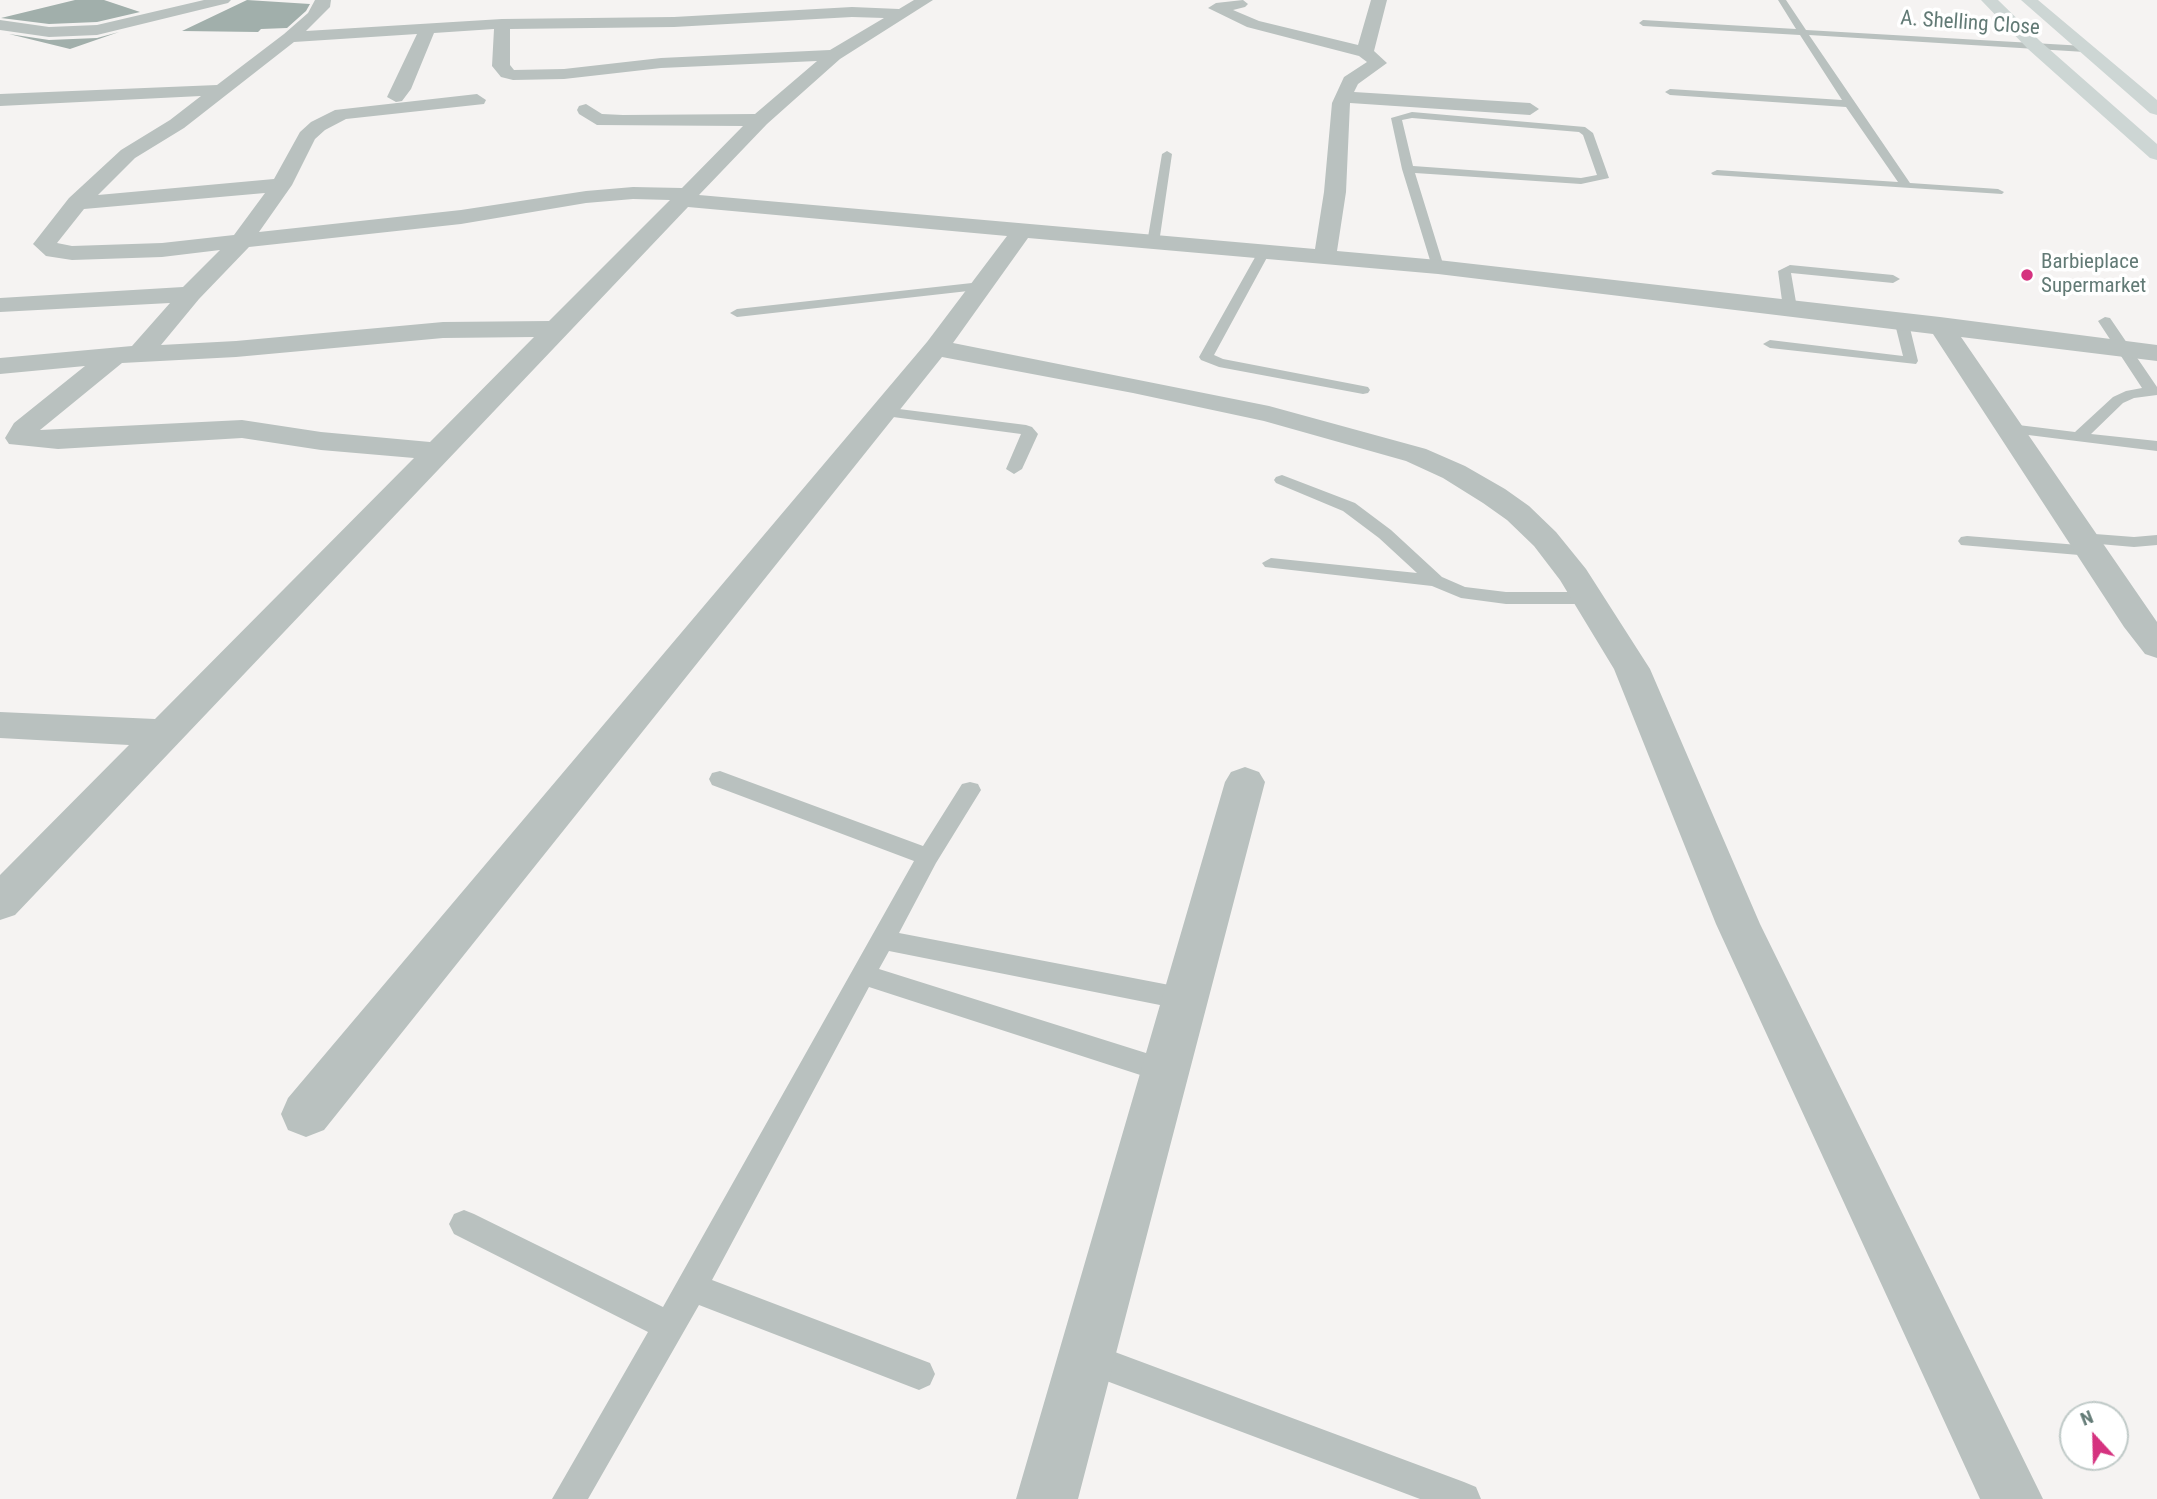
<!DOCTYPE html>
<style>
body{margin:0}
#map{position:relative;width:2157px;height:1499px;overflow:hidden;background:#f5f3f2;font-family:"Roboto Condensed",sans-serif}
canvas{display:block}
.north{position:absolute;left:2059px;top:1401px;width:70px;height:70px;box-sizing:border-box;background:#fff;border:2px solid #c0cac8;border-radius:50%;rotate:338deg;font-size:19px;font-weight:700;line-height:28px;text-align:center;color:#627a75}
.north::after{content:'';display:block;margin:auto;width:24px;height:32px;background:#d5327f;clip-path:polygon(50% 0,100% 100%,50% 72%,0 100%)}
</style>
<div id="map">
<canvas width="2157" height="1499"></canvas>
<div class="north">N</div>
</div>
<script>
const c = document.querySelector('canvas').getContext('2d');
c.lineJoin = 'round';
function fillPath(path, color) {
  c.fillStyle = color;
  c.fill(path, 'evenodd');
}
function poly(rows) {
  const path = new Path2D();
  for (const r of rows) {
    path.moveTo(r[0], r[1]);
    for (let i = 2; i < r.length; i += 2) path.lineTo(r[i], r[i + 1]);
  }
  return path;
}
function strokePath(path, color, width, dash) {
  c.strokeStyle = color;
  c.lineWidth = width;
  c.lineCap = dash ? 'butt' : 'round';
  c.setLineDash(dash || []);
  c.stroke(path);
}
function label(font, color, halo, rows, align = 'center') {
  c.font = font + ' "Roboto Condensed",sans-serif';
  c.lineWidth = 7;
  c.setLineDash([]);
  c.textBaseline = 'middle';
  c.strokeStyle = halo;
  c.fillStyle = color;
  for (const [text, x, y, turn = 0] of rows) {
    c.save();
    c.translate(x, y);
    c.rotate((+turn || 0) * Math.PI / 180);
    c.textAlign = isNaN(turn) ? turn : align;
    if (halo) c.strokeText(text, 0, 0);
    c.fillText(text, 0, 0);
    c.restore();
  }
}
fillPath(poly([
 [75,0,104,0,140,12,97,22,49,24,1,18],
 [247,0,310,4,306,11,287,28,261,29,258,32,182,31],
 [119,32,70,49,9,34,49,40,97,38]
]), '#a1afab');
fillPath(poly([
 [1778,0,1786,0,1806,30,2085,46,2090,49,2085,52,1809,35,1910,183,1998,189,2004,192,2002,194,1713,175,1711,173,1717,170,1898,182,1846,107,1670,95,1665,92,1670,89,1842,100,1800,35,1643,26,1639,23,1643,20,1796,29,1778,0],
 [1412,112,1585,127,1593,133,1609,178,1581,184,1415,173,1444,267,1443,270,1433,270,1402,169,1391,118,1412,112],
 [1412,118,1579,132,1583,135,1597,175,1581,178,1413,166,1402,120,1412,118],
 [1167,151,1172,154,1159,243,1153,247,1147,243,1162,154,1167,151],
 [1264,248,1270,252,1214,355,1223,359,1363,386,1368,387,1370,390,1368,393,1363,394,1219,367,1201,360,1199,357,1258,252,1264,248],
 [1790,265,1893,275,1900,279,1893,283,1791,273,1797,308,1790,312,1783,308,1778,271,1790,265],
 [981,282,988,286,986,289,737,317,730,313,737,309,981,282],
 [1901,316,1908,320,1918,361,1916,364,1770,348,1763,344,1770,340,1903,356,1894,320,1901,316],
 [2105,317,2110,318,2157,387,2157,395,2134,398,2123,403,2091,434,2157,441,2157,451,2004,432,2002,429,2010,424,2075,432,2113,397,2126,391,2142,388,2098,321,2105,317],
 [883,407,1026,425,1032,427,1038,434,1022,469,1014,474,1006,469,1021,434,878,415,875,412,878,409,883,407],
 [1282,475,1355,503,1391,530,1442,577,1465,587,1506,592,1588,592,1597,598,1588,604,1506,604,1461,598,1432,586,1265,567,1262,563,1271,558,1417,573,1379,538,1343,511,1276,483,1274,480,1276,477,1282,475],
 [2082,533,2134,537,2157,535,2157,545,2134,547,2076,542,2073,538,2082,533],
 [1967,536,2091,546,2100,551,2091,556,1961,545,1958,541,1961,537,1967,536],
 [720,771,923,846,962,784,970,782,978,784,981,790,936,863,899,933,1185,988,1194,991,1198,999,1194,1007,1185,1010,889,951,879,969,1165,1059,1174,1063,1178,1071,1174,1079,1165,1083,869,987,712,1280,930,1363,935,1374,930,1385,919,1390,699,1305,588,1499,552,1499,648,1332,454,1234,449,1224,454,1214,464,1210,474,1214,663,1307,914,861,712,785,709,779,712,773,720,771],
 [1088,1342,1464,1482,1476,1487,1481,1499,1420,1499,1088,1374,1077,1369,1072,1358,1077,1347,1088,1342]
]), '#b9c1bf');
fillPath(poly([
 [204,0,231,0,228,3,97,35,49,37,0,30,0,20,49,27,97,25,204,0],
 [315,0,331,0,330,7,306,31,502,19,674,17,852,7,899,9,914,0,933,0,840,59,767,124,699,195,1315,249,1324,192,1332,103,1344,77,1367,62,1359,56,1247,27,1208,8,1216,3,1243,0,1248,4,1245,7,1233,10,1259,21,1358,45,1371,0,1387,0,1374,51,1387,63,1358,84,1354,92,1530,103,1539,109,1530,115,1350,103,1346,192,1337,251,1438,260,1940,317,2157,345,2157,361,1961,337,2157,622,2157,658,2145,654,2124,627,1933,334,1438,274,1028,238,953,343,1269,406,1426,449,1465,466,1505,489,1529,506,1556,532,1586,569,1650,669,1760,924,2043,1499,1980,1499,1716,924,1614,669,1560,580,1534,546,1507,520,1483,503,1443,478,1406,461,1264,421,1133,393,942,357,324,1130,306,1137,288,1130,281,1114,288,1098,927,342,1007,236,688,207,15,915,0,920,0,875,129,745,0,738,0,712,155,719,414,458,321,450,242,438,58,449,9,444,5,438,14,423,85,366,0,374,0,358,132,346,170,303,0,312,0,298,183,287,220,250,162,257,72,260,46,256,33,244,69,198,121,150,170,120,201,96,0,106,0,94,217,85,284,34,308,13,315,0],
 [852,17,884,18,830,50,661,58,564,69,514,70,510,65,510,29,674,27,852,17],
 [494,29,492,66,501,77,513,80,564,79,661,68,817,61,755,114,623,115,602,114,586,104,579,106,577,110,579,114,597,125,743,126,682,188,633,187,586,191,461,210,259,232,292,185,315,139,325,130,346,119,484,104,486,100,477,94,335,110,311,122,300,132,274,179,98,195,135,158,184,128,294,42,417,34,387,97,396,102,402,101,411,89,434,33,494,29],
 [265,193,234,235,162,243,72,246,57,243,84,209,265,193],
 [633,199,670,200,549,321,443,322,236,341,161,345,199,299,249,247,461,224,586,203,633,199],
 [534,337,430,442,321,432,242,420,40,430,122,363,236,357,443,338,534,337],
 [1245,767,1259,772,1265,782,1078,1499,1016,1499,1225,782,1231,772,1245,767]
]), '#b9c1bf');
fillPath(poly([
 [1981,0,1998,0,2040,41,2157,144,2157,160,2150,158,2028,49,1981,0],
 [2021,0,2038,0,2157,100,2157,115,2150,113,2021,0]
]), '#cdd6d4');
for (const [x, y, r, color] of [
 [2027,275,7,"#d5327f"]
]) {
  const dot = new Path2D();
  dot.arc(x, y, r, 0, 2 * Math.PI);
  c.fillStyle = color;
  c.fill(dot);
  strokePath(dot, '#fff', 2.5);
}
label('21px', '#627a75', '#fff', [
 ["A. Shelling Close",1970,24,4]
]);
label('21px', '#627a75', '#fff', [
 ["Barbieplace",2041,263],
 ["Supermarket",2041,287]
], 'left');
</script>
